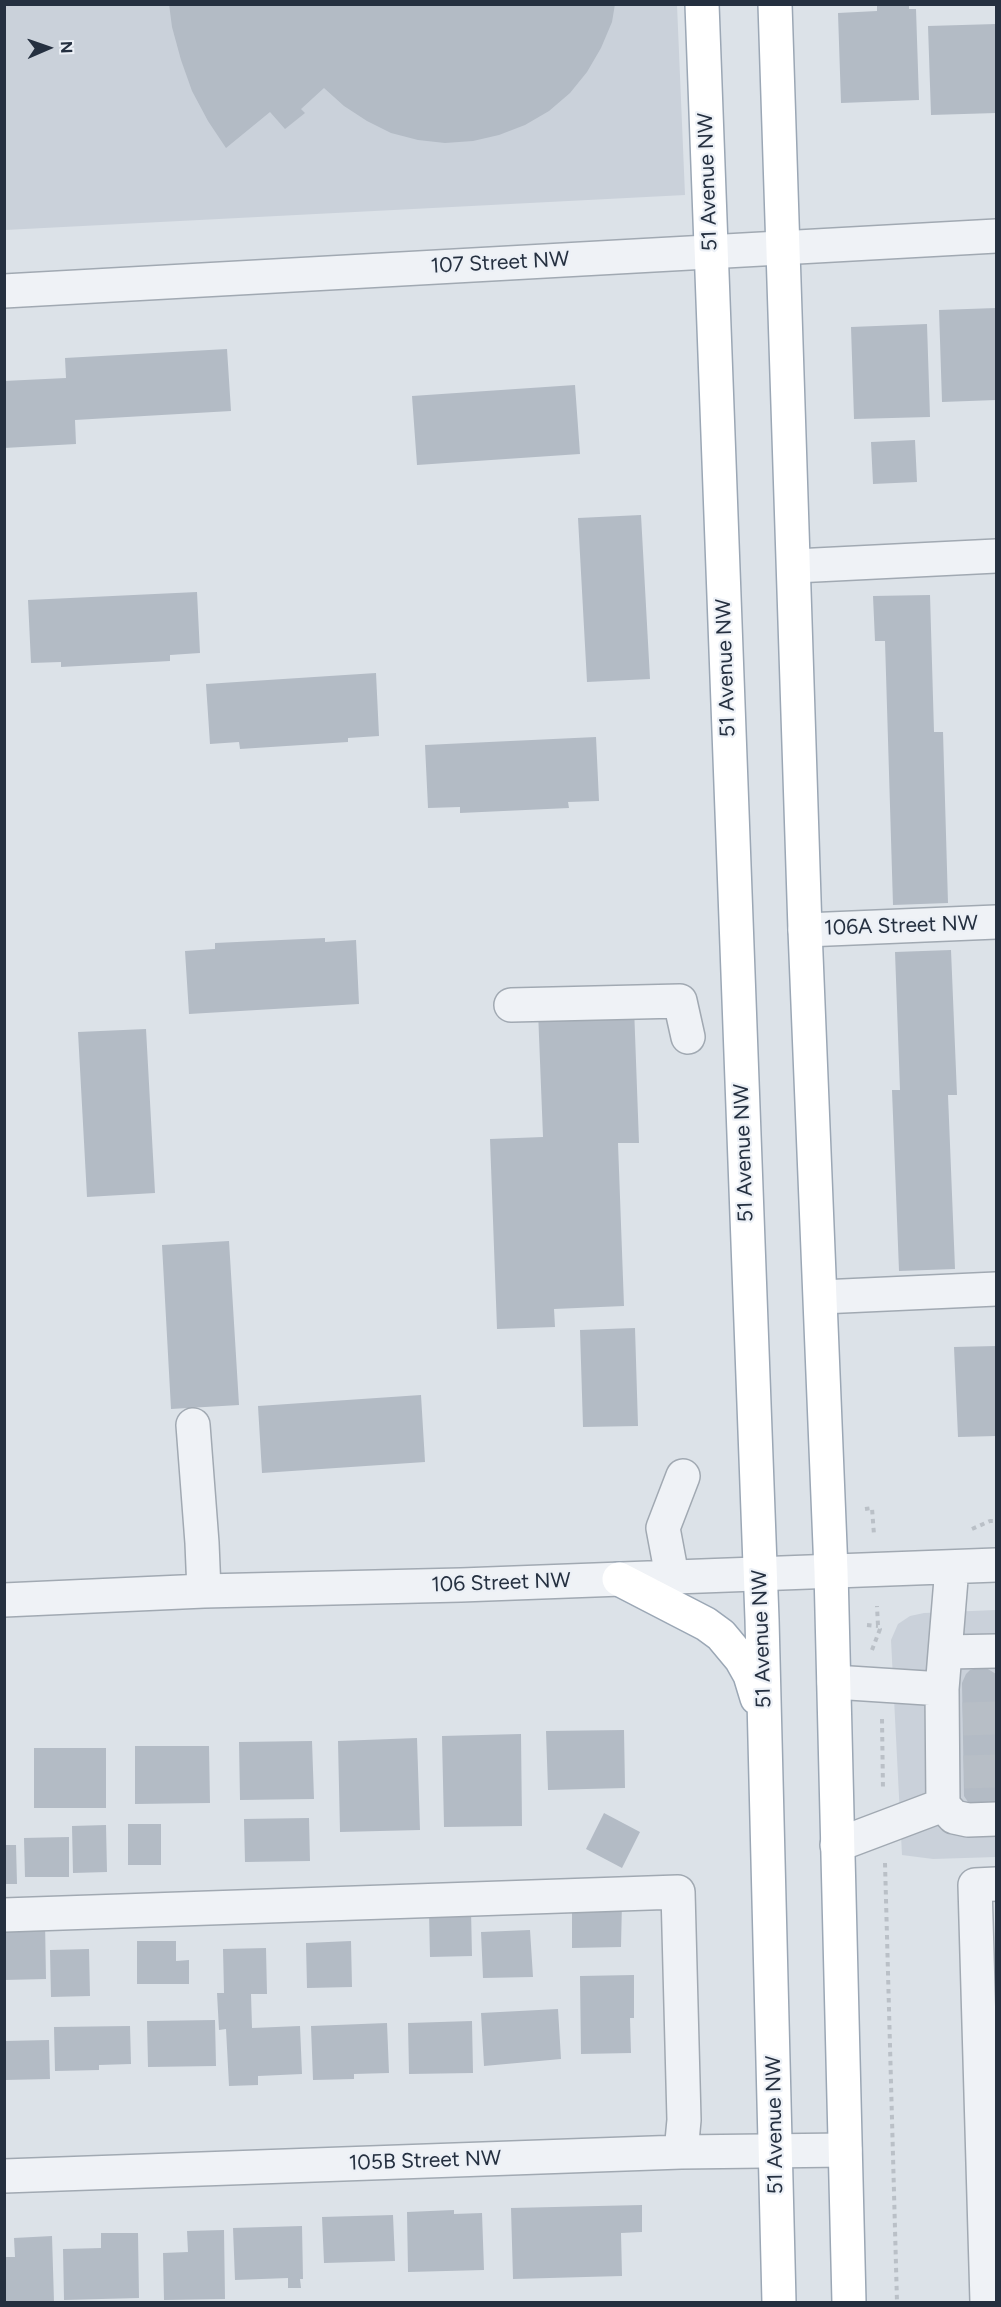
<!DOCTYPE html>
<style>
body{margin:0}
#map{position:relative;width:1001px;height:2307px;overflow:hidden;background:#dce2e8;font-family:Figtree,sans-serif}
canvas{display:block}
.frame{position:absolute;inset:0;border:6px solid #253040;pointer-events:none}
.north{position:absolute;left:18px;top:18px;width:60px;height:60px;-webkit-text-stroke:4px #ecf0f6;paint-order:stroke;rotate:88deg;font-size:16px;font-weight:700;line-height:24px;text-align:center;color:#253040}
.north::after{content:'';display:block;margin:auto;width:21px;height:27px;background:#253040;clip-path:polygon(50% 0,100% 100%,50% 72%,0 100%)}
</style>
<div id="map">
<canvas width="1001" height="2307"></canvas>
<div class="frame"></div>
<div class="north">N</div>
</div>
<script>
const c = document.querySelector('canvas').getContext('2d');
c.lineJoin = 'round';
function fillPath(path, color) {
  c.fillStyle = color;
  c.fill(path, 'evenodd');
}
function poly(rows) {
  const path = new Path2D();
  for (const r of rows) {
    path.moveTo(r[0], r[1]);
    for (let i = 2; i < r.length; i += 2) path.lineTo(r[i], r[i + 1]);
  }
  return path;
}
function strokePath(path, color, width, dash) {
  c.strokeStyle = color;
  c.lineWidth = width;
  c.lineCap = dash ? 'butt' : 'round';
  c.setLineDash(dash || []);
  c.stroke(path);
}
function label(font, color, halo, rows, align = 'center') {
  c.font = font + ' Figtree,sans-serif';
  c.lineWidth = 4.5;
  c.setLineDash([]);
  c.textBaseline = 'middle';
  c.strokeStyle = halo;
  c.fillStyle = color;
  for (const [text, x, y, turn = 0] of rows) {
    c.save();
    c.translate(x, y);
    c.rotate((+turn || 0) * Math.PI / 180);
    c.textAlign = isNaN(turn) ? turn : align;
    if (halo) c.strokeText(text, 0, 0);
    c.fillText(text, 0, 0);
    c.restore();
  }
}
fillPath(poly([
 [5,5,677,5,685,195,5,230],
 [996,1610,996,1857,933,1859,902,1855,891,1640,898,1624,910,1616,924,1613]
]), '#cad1da');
fillPath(poly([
 [169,4,615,4,612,22,601,48,587,72,570,93,549,111,525,125,499,135,473,141,445,143,418,140,391,133,367,121,344,106,324,88,301,109,305,113,285,129,270,112,226,148,208,121,192,91,181,60,172,27],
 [877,4,909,4,909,9,916,9,919,100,841,103,838,13,877,11],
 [996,24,996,113,931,115,928,26],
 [996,308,996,400,942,402,939,310],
 [927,324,930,417,854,419,851,327],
 [227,349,231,411,75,420,76,444,4,448,4,381,66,378,65,358],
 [575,385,580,454,417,465,412,396],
 [915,440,917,482,873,484,871,442],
 [641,515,650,679,587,682,578,518],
 [197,592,200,653,170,655,170,661,61,667,61,662,31,663,28,600],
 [930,595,934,732,943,732,948,903,893,905,885,641,875,641,873,596],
 [376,673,379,736,348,738,348,742,240,749,239,742,210,744,206,684],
 [596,737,599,801,568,802,569,808,460,813,460,807,428,808,425,745],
 [325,938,325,942,356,940,359,1004,189,1014,185,951,215,949,215,943],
 [951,950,957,1095,948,1095,955,1269,899,1271,892,1090,900,1090,895,952],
 [634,1007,639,1143,618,1143,624,1306,554,1309,555,1327,497,1329,490,1139,543,1137,538,1011],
 [146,1029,155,1193,87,1197,78,1032],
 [229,1241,239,1405,171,1409,162,1245],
 [635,1328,638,1426,583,1427,580,1330],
 [996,1346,996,1436,958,1437,954,1347],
 [421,1395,425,1462,262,1473,258,1406],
 [983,1666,996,1674,996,1807,972,1808,964,1796,962,1683,966,1674,970,1670],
 [624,1730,625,1788,548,1790,546,1731],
 [521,1734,522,1826,444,1827,442,1736],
 [417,1738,420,1830,340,1832,338,1741],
 [312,1741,314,1799,240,1800,239,1742],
 [135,1746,209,1746,210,1803,135,1804],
 [34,1748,106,1748,106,1808,34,1808],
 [604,1813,640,1832,622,1868,586,1849],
 [309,1818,310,1861,245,1862,244,1819],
 [128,1824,161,1824,161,1865,128,1865],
 [106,1825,107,1872,73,1873,72,1826],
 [69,1837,69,1877,25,1877,24,1838],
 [4,1845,16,1845,17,1884,4,1884],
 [572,1901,622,1901,621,1947,572,1948],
 [471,1910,472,1956,430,1957,429,1912],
 [45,1921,46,1979,4,1980,4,1922],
 [530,1930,533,1977,483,1978,481,1932],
 [137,1941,176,1941,176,1961,189,1960,189,1984,137,1984],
 [351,1941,352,1987,307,1988,306,1943],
 [266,1948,267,1994,251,1994,252,2028,300,2026,302,2074,258,2076,258,2085,229,2086,226,2029,219,2030,217,1993,224,1993,223,1949],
 [89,1949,90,1996,51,1997,50,1950],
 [634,1975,634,2018,630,2018,631,2053,581,2054,580,1976],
 [558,2009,561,2059,484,2066,481,2013],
 [215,2020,216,2066,148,2067,147,2021],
 [472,2021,473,2073,409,2074,408,2023],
 [387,2023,389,2073,354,2074,354,2079,313,2080,311,2026],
 [130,2026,131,2064,99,2065,99,2070,55,2071,54,2027],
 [49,2040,50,2079,5,2080,5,2041],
 [642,2205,642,2232,621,2233,622,2276,513,2279,511,2208],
 [454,2210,454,2214,482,2213,484,2270,408,2272,407,2212],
 [393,2215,395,2261,324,2263,322,2217],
 [302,2226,303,2279,300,2279,301,2288,288,2288,288,2278,235,2280,233,2228],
 [224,2230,225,2299,164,2300,163,2253,188,2252,187,2231],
 [101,2233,138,2233,139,2298,64,2300,63,2249,101,2248],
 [52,2236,54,2302,4,2302,4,2257,15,2257,14,2238]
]), '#b3bbc5');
strokePath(poly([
 [963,1719,996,1718],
 [964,1772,996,1771]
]), '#b7bec6', 33, [33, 16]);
const minor = poly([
 [4,291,996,236],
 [795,566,996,556],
 [805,930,996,922],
 [511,1005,680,1001,688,1037],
 [821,1297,996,1289],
 [193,1425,202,1543,204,1591],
 [672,1576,663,1528,683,1476],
 [4,1600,204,1591,461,1585,996,1565],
 [947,1652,996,1651],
 [834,1682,942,1689,952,1567],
 [942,1689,943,1805,954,1817,968,1820,996,1819],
 [837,1845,943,1805],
 [4,1915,678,1892,684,2120,681,2152],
 [4,2176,681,2152,845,2150],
 [987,2302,975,1885,996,1884]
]);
const major = poly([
 [702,4,762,1619,779,2302],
 [775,4,805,930,831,1571,849,2302],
 [619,1579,706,1624,721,1635,741,1659,750,1675,757,1698]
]);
strokePath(minor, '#a1a9b2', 36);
strokePath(major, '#9ba7b5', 36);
strokePath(poly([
 [865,1509,872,1508,874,1535],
 [972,1529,990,1521,996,1521],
 [867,1625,878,1626],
 [872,1650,880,1629,878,1626,877,1606],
 [882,1719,883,1790],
 [885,1863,897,2302]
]), '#bac0c7', 4, [4.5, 4.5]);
strokePath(minor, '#eff2f6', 33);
strokePath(major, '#fff', 33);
label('21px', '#253040', '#ecf0f6', [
 ["51 Avenue NW",708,182,-92],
 ["107 Street NW",500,263,-3],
 ["51 Avenue NW",726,668,-92],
 ["106A Street NW",901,926,-2],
 ["51 Avenue NW",744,1153,-92],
 ["106 Street NW",501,1583,-2],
 ["51 Avenue NW",762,1639,-92],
 ["51 Avenue NW",775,2125,-91],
 ["105B Street NW",425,2161,-2]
]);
</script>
